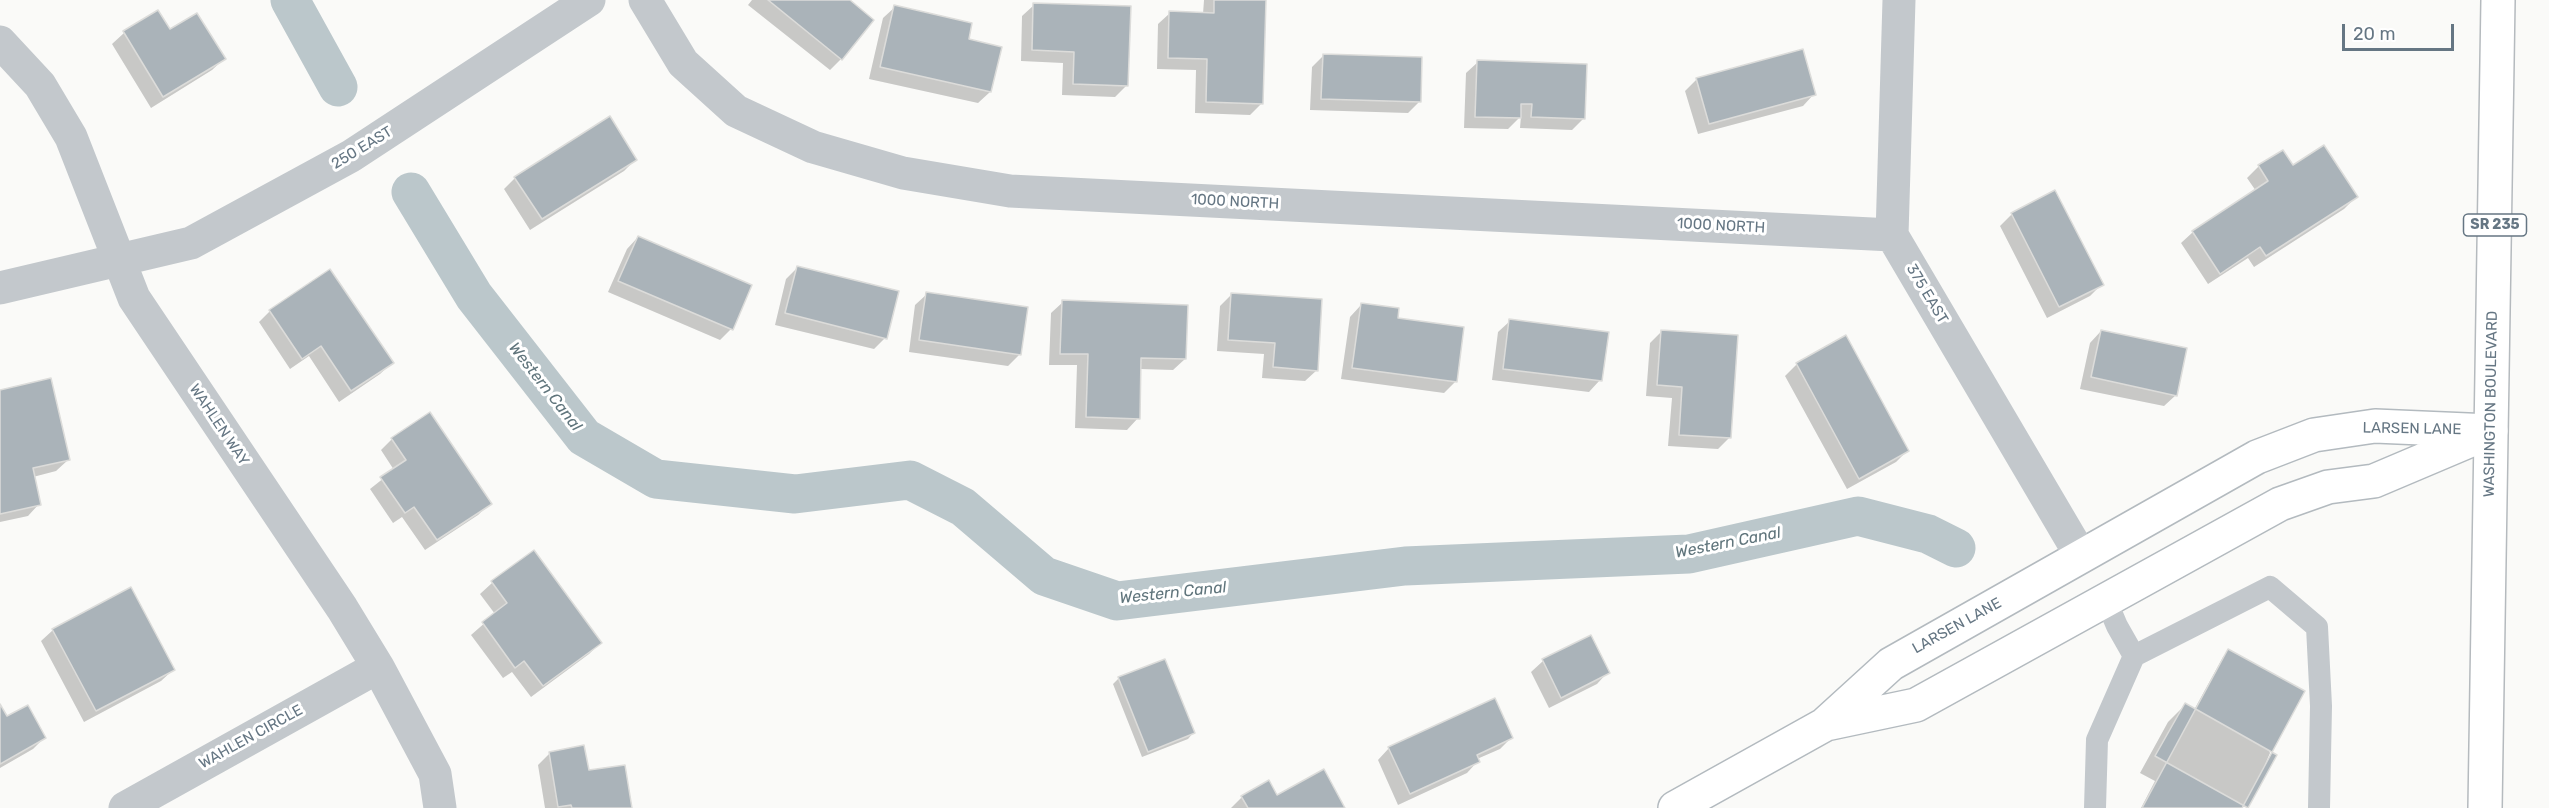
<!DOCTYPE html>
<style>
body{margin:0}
#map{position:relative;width:2549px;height:808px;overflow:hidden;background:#fafaf8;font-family:Rubik,sans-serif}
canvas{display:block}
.scale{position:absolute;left:2342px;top:24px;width:112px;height:27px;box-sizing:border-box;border:3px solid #657683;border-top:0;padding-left:8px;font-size:18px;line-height:21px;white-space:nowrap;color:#657683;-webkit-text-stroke:4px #fff;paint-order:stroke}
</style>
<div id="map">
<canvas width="2549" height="808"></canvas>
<div class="scale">20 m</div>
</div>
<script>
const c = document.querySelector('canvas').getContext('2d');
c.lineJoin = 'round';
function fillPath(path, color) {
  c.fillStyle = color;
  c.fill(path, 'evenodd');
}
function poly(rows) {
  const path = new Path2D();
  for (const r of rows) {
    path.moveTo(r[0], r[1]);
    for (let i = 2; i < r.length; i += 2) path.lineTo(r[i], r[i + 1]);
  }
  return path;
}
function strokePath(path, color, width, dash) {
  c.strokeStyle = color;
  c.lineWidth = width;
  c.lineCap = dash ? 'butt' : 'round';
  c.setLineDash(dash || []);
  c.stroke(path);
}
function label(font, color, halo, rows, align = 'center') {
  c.font = font + ' Rubik,sans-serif';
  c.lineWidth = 6;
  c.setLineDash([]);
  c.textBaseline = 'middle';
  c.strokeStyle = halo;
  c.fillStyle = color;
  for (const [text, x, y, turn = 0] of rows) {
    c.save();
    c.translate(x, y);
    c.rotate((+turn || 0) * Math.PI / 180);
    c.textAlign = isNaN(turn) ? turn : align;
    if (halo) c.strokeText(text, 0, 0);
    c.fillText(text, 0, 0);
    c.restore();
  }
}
fillPath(poly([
 [752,0,848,0,841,59,830,70,748,5],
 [1204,0,1265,0,1262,103,1250,115,1195,113,1196,70,1157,69,1158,24,1170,13,1203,14],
 [1034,5,1127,85,1115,97,1062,95,1063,63,1021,61,1022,16],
 [895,7,967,40,990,92,978,103,869,79,883,18],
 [158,12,170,31,224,59,212,70,151,108,112,44,124,33],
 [1323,56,1419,102,1408,113,1310,110,1312,67],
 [1478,62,1584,118,1572,130,1520,128,1521,116,1508,129,1464,128,1466,73],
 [1697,79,1814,94,1803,106,1698,134,1685,91],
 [2282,152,2293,167,2356,197,2344,209,2254,267,2248,258,2208,284,2181,243,2193,232,2256,191,2247,178,2259,166],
 [636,159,624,171,530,230,504,189,515,178],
 [2055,192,2102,284,2090,296,2047,318,2000,226,2012,214],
 [638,237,731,329,720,340,608,292,627,249],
 [798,267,885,338,874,349,775,325,786,279],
 [927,294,1026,308,1019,355,1008,366,909,352,915,305],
 [1231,295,1317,370,1305,381,1262,378,1264,354,1217,351,1220,306],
 [1063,302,1185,359,1173,370,1140,369,1138,418,1127,430,1075,428,1077,365,1049,365,1051,313],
 [1361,305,1396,319,1456,381,1444,393,1341,379,1350,317],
 [270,311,392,363,380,374,339,402,309,356,290,369,259,322],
 [1510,321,1600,380,1589,392,1492,380,1498,332],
 [2101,331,2176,395,2164,406,2080,389,2090,343],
 [1661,332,1730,437,1718,449,1668,446,1672,398,1646,396,1650,343],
 [1846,337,1907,451,1896,462,1847,489,1785,376,1797,364],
 [0,391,68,460,56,471,33,477,39,504,28,516,0,522],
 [392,439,490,503,478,515,425,550,402,517,393,523,370,489,394,470,381,450],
 [533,552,600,643,589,654,531,697,512,672,503,678,471,635,495,614,480,594,492,583],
 [53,630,173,670,161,681,84,722,41,641],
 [1590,637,1608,672,1597,684,1549,708,1531,672,1543,661],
 [2228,651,2270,753,2247,807,2141,808,2155,781,2140,773,2168,722,2185,705,2194,710,2223,657],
 [1119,678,1193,733,1188,739,1142,757,1113,684],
 [0,707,6,719,44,738,33,749,0,768],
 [1511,738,1500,749,1477,759,1478,761,1467,773,1398,805,1378,760,1389,748],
 [550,753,587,772,630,808,545,808,538,765],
 [1242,797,1277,797,1343,808,1231,808]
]), '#0003');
strokePath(poly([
 [290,0,338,87],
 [411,192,474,296,584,437,656,479,795,494,910,480,963,507,1044,576,1117,601,1405,566,1689,554,1858,516,1928,534,1956,548]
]), '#bbc7cb', 39);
const building = poly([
 [768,0,850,0,874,20,842,60,768,0],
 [1214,0,1266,0,1263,104,1206,102,1207,59,1168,58,1169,11,1214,13,1214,0],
 [1033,3,1131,6,1128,86,1073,84,1074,52,1032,50,1033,3],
 [894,5,972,23,969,39,1002,47,991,92,880,67,894,5],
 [158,10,170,29,197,13,226,59,163,97,123,31,158,10],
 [1803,49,1816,95,1709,124,1696,78,1803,49],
 [1323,54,1422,57,1421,102,1321,99,1323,54],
 [1477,60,1587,64,1585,119,1531,117,1532,104,1521,104,1521,118,1475,117,1477,60],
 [610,116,637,160,542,219,514,177,610,116],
 [2324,145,2358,197,2266,256,2260,247,2220,274,2192,231,2268,181,2258,165,2283,150,2293,165,2324,145],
 [2055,190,2104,285,2059,307,2011,213,2055,190],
 [638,236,752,285,733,330,618,281,638,236],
 [797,266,899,291,887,339,785,313,797,266],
 [330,269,394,363,351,391,321,346,302,359,269,310,330,269],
 [926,292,1028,307,1021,355,919,340,926,292],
 [1231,293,1322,299,1318,371,1273,367,1275,343,1228,340,1231,293],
 [1062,300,1188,305,1186,359,1141,358,1140,419,1086,417,1088,354,1060,354,1062,300],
 [1361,303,1399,308,1398,318,1464,327,1457,382,1352,368,1361,303],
 [1509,319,1609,332,1602,381,1503,369,1509,319],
 [1661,330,1738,335,1731,438,1679,435,1682,387,1657,385,1661,330],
 [2101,330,2187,348,2177,396,2091,377,2101,330],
 [1846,335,1909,451,1859,479,1796,363,1846,335],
 [51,378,70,460,33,468,41,505,0,514,0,390,51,378],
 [430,412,492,504,437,540,414,507,405,513,380,477,406,460,391,438,430,412],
 [534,550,602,643,543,686,524,661,515,668,482,622,507,603,491,581,534,550],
 [131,587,175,670,96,711,52,629,131,587],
 [1591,635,1610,673,1561,698,1542,659,1591,635],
 [2228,649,2305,691,2242,808,2142,808,2228,649],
 [1165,659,1195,733,1148,752,1118,677,1165,659],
 [1495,698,1513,738,1477,755,1480,762,1410,794,1388,747,1495,698],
 [2185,703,2277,755,2248,808,2155,756,2185,703],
 [0,704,7,716,28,705,46,738,0,764,0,704],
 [584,745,589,770,625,765,632,808,572,808,571,805,558,807,549,752,584,745],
 [1324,769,1345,808,1248,808,1241,796,1269,780,1277,795,1324,769]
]);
fillPath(building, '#aab3b9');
strokePath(building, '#dcdcda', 1.5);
const secondary = poly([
 [1826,724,1916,705,2280,504,2328,487,2374,481,2485,434],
 [1675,808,1824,725,1891,664,2257,457,2314,435,2375,426,2491,431]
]);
const primary = poly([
 [2485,808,2498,0]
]);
strokePath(secondary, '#b3babf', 36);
strokePath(primary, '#b5babe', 36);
strokePath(poly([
 [2106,600,2117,626,2134,656,2270,587,2317,627,2321,706,2319,808],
 [2095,808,2097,740,2134,656]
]), '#c3c8cc', 22);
strokePath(poly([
 [645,0,683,63,736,111,813,147,903,173,1010,191,1892,235],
 [1899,0,1892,235,2081,556],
 [0,42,40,85,71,137,134,298,342,608,378,667,435,774,440,808],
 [0,288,191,243,351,156,589,0],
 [125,808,378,667]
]), '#c3c8cc', 33);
strokePath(secondary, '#fff', 33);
strokePath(primary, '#fff', 33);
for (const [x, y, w] of [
 [2495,225,63]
]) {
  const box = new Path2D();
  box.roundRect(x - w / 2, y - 11, w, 22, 4.5);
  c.fillStyle = '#fff';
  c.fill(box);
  strokePath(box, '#657683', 1.5);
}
label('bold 14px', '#657683', null, [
 ["SR 235",2495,225]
]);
label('15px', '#657683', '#fff', [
 ["250 EAST",362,148,-31],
 ["1000 NORTH",1235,202,3],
 ["1000 NORTH",1721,226,3],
 ["375 EAST",1927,294,59],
 ["WASHINGTON BOULEVARD",2491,404,-89],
 ["WAHLEN WAY",219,425,56],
 ["LARSEN LANE",2412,429,1],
 ["LARSEN LANE",1957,626,-29],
 ["WAHLEN CIRCLE",251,737,-29]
]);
label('italic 16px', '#60757c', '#fff', [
 ["Western Canal",545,387,52],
 ["Western Canal",1728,543,-11],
 ["Western Canal",1173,593,-6]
]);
</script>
